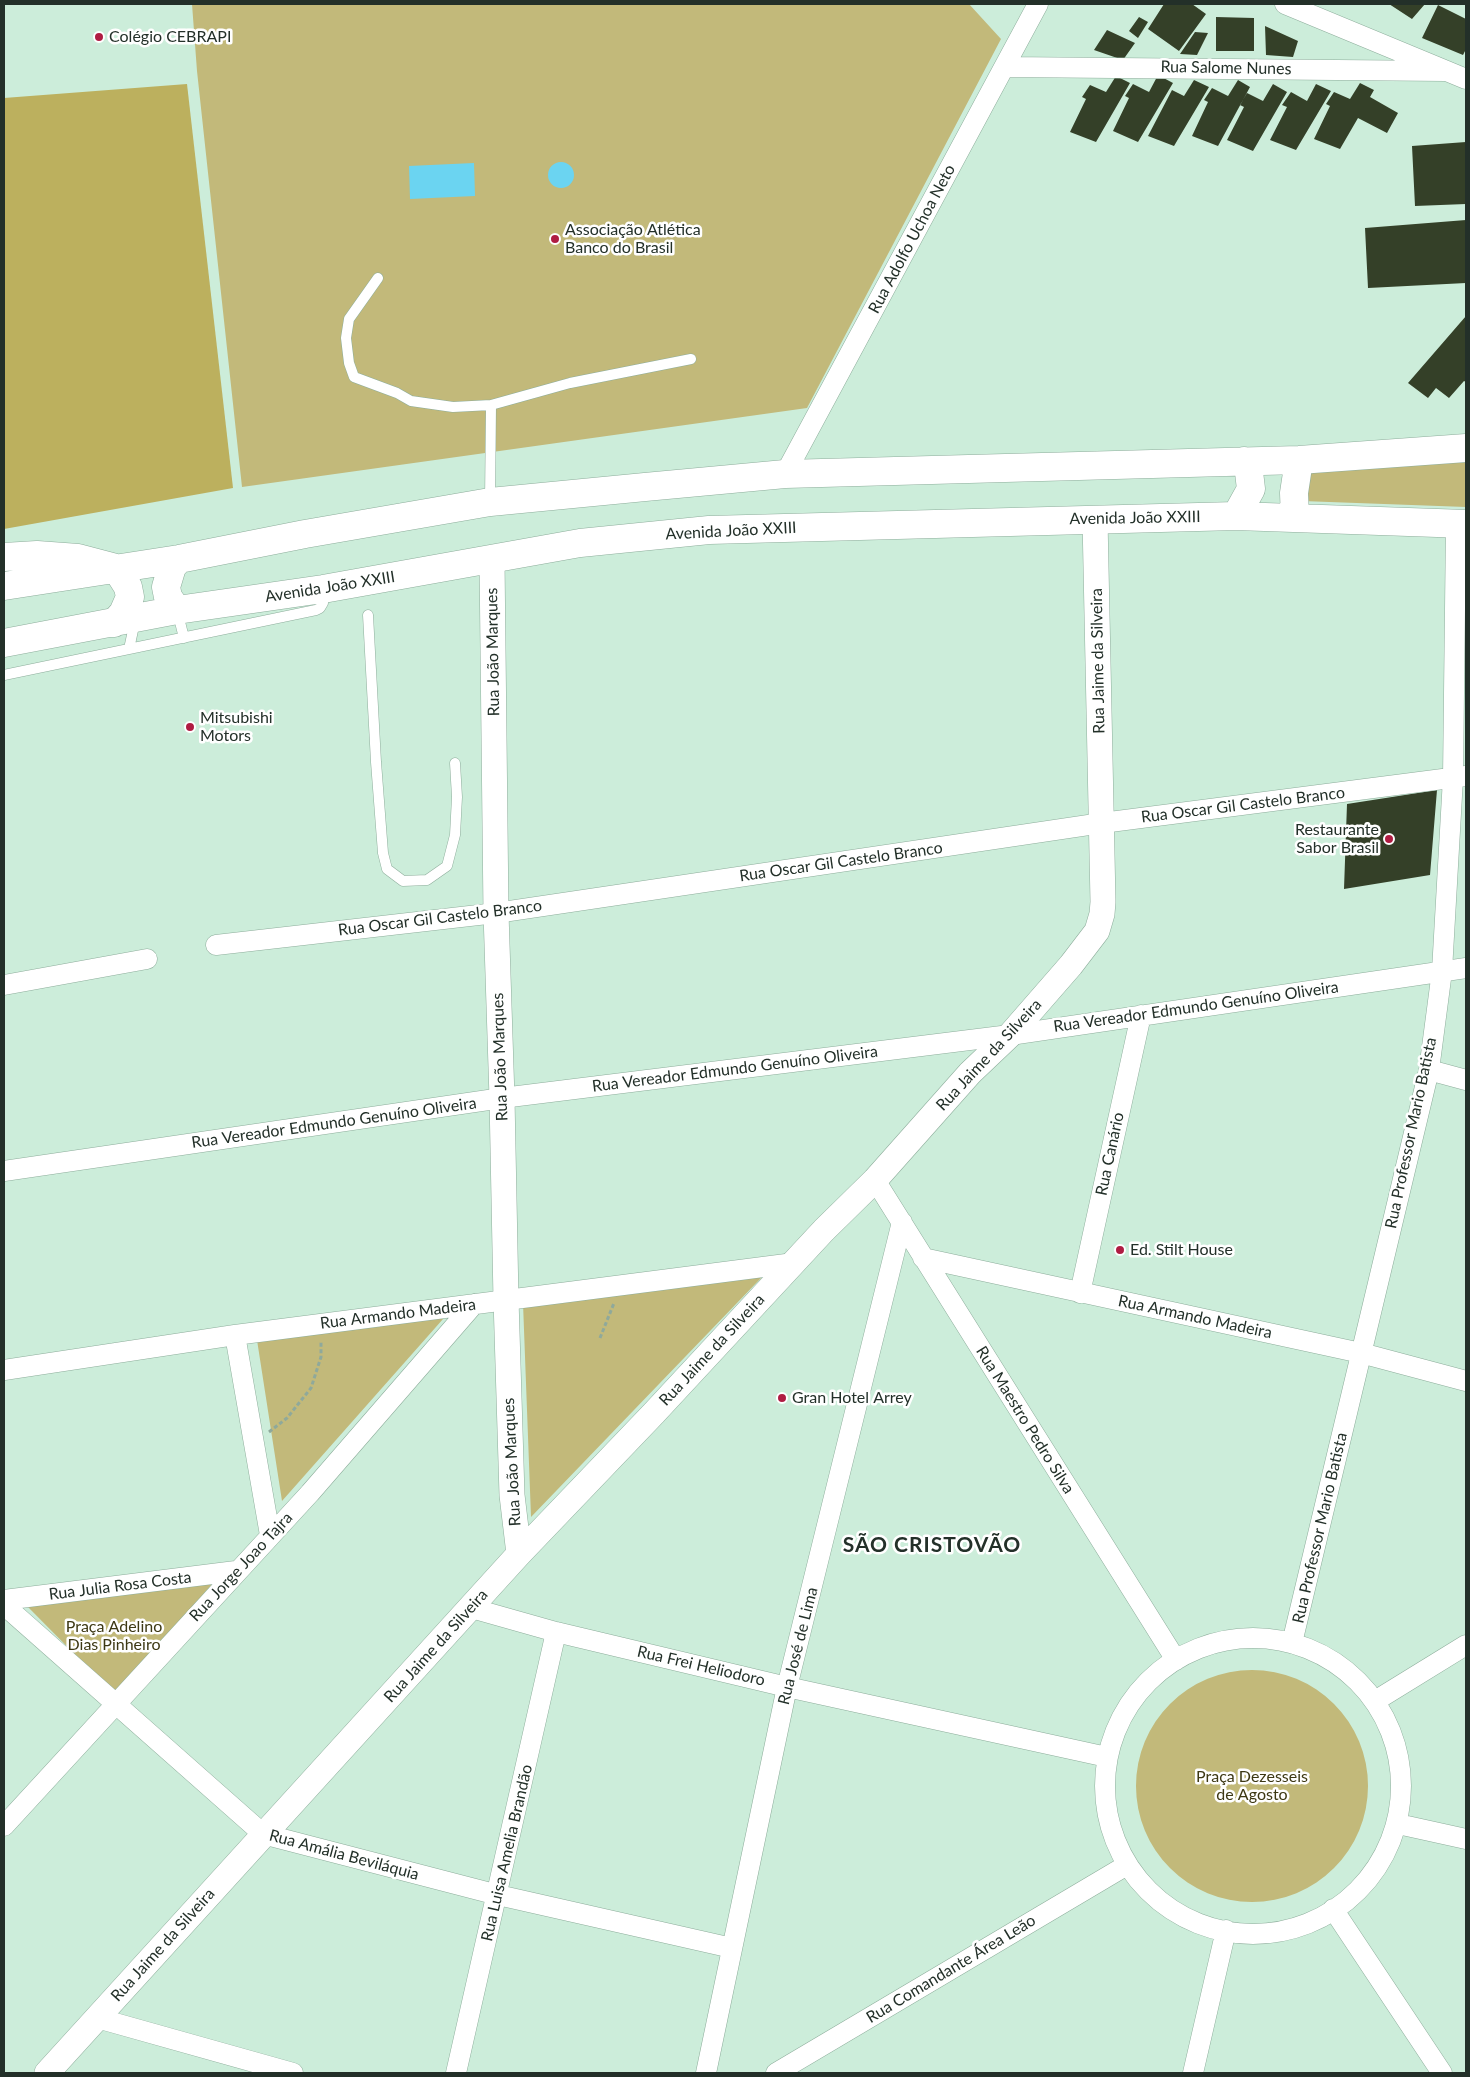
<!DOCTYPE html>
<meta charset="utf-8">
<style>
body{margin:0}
#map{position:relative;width:1470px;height:2077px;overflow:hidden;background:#ccedda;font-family:Lato,sans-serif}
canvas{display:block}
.frame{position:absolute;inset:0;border:5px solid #233029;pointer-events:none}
</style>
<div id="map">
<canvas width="1470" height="2077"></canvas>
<div class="frame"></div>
</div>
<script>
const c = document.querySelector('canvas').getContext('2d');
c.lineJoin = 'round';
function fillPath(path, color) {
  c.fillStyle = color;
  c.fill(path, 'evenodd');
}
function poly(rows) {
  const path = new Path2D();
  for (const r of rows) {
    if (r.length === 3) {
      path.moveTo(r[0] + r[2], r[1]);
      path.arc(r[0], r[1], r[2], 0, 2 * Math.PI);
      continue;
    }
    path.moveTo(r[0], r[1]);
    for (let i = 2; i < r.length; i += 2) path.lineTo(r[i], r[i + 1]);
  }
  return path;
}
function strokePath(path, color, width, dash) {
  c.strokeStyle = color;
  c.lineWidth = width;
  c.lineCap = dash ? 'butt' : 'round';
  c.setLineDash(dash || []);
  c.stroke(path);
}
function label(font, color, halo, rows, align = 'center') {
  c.font = font + ' Lato,sans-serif';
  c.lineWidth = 5;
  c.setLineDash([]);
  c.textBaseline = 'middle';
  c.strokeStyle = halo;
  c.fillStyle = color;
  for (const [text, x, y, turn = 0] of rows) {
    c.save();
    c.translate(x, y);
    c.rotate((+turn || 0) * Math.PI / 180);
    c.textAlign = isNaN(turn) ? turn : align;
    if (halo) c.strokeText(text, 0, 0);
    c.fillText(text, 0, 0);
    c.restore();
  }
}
fillPath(poly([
 [192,4,969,4,1001,39,807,408,242,487,197,71],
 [1466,461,1466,507,1302,501,1305,474,1330,467],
 [762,1277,531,1517,523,1303],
 [451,1310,282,1501,257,1340],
 [213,1583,116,1696,28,1607],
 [1252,1786,116]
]), '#c2b97a');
fillPath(poly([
 [187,84,233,488,4,529,4,98]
]), '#bcb05e');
fillPath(poly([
 [561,175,13],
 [474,163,475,196,410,199,409,166]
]), '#6bd4f1');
fillPath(poly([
 [1164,4,1192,4,1206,14,1179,51,1148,29],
 [1389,4,1425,4,1412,19],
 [1438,5,1466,19,1466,49,1463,55,1422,38],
 [1139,17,1148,22,1138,38,1129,31],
 [1216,17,1254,18,1254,51,1216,51],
 [1265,26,1298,41,1293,57,1266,55],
 [1107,30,1135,43,1123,60,1094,50],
 [1195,32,1208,33,1197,55,1180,54],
 [1158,75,1173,83,1138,142,1113,131,1129,98,1125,96,1133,84,1149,92],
 [1116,76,1130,83,1096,142,1070,132,1086,99,1082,97,1090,85,1106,92],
 [1194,80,1209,87,1174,146,1148,136,1172,90,1184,96],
 [1238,80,1250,87,1218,146,1192,136,1208,102,1204,100,1212,88,1228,96],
 [1360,83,1374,90,1370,97,1398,113,1387,133,1358,118,1340,149,1314,139,1330,106,1326,104,1334,92,1350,99],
 [1273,84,1287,92,1253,151,1227,140,1244,107,1240,105,1247,93,1263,101],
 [1316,84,1331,91,1296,150,1270,140,1287,107,1282,105,1291,92,1307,101],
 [1466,142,1466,204,1415,206,1412,146],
 [1466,220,1466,283,1368,288,1365,228],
 [1466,316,1466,382,1464,381,1449,398,1436,388,1428,398,1408,383],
 [1437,790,1430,875,1344,889,1347,804]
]), '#344028');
const service = poly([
 [378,278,349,319,346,338,349,363,354,377,397,393,411,401,453,407,491,405,570,383,691,359],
 [490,502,491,405],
 [177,610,184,638],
 [368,615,376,762,383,853,387,869,403,881,427,880,447,866,455,835,457,797,455,763],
 [129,649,135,621],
 [4,675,316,610,320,608,323,603,323,590]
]);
const minor = poly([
 [1285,4,1466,79],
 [1005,67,1446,71],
 [785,474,1038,4],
 [216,945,496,913,1102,823,1466,776],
 [4,985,147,959],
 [1429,1070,1466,1080],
 [4,1171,502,1098,1010,1035,1466,968],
 [875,1180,1176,1660],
 [923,1258,1361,1353,1466,1381],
 [1080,1293,1141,1015],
 [235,1335,270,1535],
 [4,1370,235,1335,794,1263],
 [4,1600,236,1571],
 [4,1605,263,1834,498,1895,732,1948],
 [471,1608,556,1632,787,1687,1107,1757],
 [1253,1786,148],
 [1292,1643,1429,1070,1442,971,1453,778,1456,524],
 [1375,1701,1466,1645],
 [1398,1824,1466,1839],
 [4,1826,310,1493,474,1304],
 [1333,1909,1442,2073],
 [97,2018,293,2073],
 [456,2073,556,1632],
 [706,2073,787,1687,902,1222],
 [776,2073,1127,1865],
 [1193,2073,1226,1930]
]);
const tertiary = poly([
 [492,560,496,913,502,1098,506,1299,512,1495,519,1554],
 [47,2073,519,1554,654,1413,824,1230,875,1180,970,1073,1010,1035,1071,965,1097,931,1102,914,1103,902,1095,519]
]);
const primary = poly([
 [1236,516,1251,489,1249,472,1244,461],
 [1295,518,1294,493,1299,460],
 [4,557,37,555,78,558,116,568,128,587,130,597,123,613,114,623],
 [4,586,179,559,305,534,490,502,645,487,785,474,1299,460,1466,448],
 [177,610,168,597,166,587,172,567,179,559],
 [4,643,177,610,323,589,580,543,709,530,1236,516,1466,524]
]);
strokePath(service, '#8dad9b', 11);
strokePath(minor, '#8dad9b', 21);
strokePath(tertiary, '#8dad9b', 26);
strokePath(primary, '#8dad9b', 29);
strokePath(poly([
 [600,1338,614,1303],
 [269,1432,287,1418,311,1388,321,1357,321,1342]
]), '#8fa99b', 3, [4, 2.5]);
strokePath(service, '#fff', 10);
strokePath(minor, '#fff', 20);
strokePath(tertiary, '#fff', 25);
strokePath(primary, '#fff', 28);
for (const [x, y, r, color] of [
 [99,37,5,"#af1c42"],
 [555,239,5,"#af1c42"],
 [190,727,5,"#af1c42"],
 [1389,839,5,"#af1c42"],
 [1120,1250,5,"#af1c42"],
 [782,1398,5,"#af1c42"]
]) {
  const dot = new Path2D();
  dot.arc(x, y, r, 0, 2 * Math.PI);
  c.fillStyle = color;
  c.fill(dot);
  strokePath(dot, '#fff', 2);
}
label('16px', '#233029', '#fff', [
 ["Colégio CEBRAPI",109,37],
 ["Associação Atlética",565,230],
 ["Banco do Brasil",565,248],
 ["Mitsubishi",200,718],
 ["Motors",200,736],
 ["Restaurante",1379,830,"right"],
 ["Sabor Brasil",1379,848,"right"],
 ["Ed. Stilt House",1130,1250],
 ["Gran Hotel Arrey",792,1398]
], 'left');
label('16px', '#233029', '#fff', [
 ["Rua Salome Nunes",1226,68,1],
 ["Rua Adolfo Uchoa Neto",912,239,-62],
 ["Avenida João XXIII",1135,518,-1],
 ["Avenida João XXIII",731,531,-3],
 ["Avenida João XXIII",330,587,-9],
 ["Rua João Marques",493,652,-91],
 ["Rua Jaime da Silveira",1098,661,-91],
 ["Rua Oscar Gil Castelo Branco",1243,805,-7],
 ["Rua Oscar Gil Castelo Branco",841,862,-8],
 ["Rua Oscar Gil Castelo Branco",440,918,-7],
 ["Rua Vereador Edmundo Genuíno Oliveira",1196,1007,-8],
 ["Rua Jaime da Silveira",989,1055,-47],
 ["Rua João Marques",500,1057,-92],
 ["Rua Vereador Edmundo Genuíno Oliveira",735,1069,-7],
 ["Rua Vereador Edmundo Genuíno Oliveira",334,1123,-8],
 ["Rua Professor Mario Batista",1411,1133,-78],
 ["Rua Canário",1110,1154,-78],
 ["Rua Armando Madeira",398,1314,-7],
 ["Rua Armando Madeira",1195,1317,12],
 ["Rua Jaime da Silveira",712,1350,-47],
 ["Rua Maestro Pedro Silva",1025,1420,58],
 ["Rua João Marques",512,1462,-93],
 ["Rua Professor Mario Batista",1320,1528,-77],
 ["Rua Jorge Joao Tajra",241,1567,-47],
 ["Rua Julia Rosa Costa",120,1586,-7],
 ["Rua Jaime da Silveira",436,1646,-48],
 ["Rua José de Lima",798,1646,-76],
 ["Rua Frei Heliodoro",701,1666,13],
 ["Rua Luisa Amelia Brandão",507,1853,-77],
 ["Rua Amália Beviláquia",344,1855,15],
 ["Rua Jaime da Silveira",163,1945,-48],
 ["Rua Comandante Área Leão",951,1969,-31]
]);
label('16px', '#3d3814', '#fff', [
 ["Praça Adelino",114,1627],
 ["Dias Pinheiro",114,1645],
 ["Praça Dezesseis",1252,1777],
 ["de Agosto",1252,1795]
]);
c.letterSpacing = '1px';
label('bold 21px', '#233029', '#fff', [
 ["SÃO CRISTOVÃO",932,1545]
]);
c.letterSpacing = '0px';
</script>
